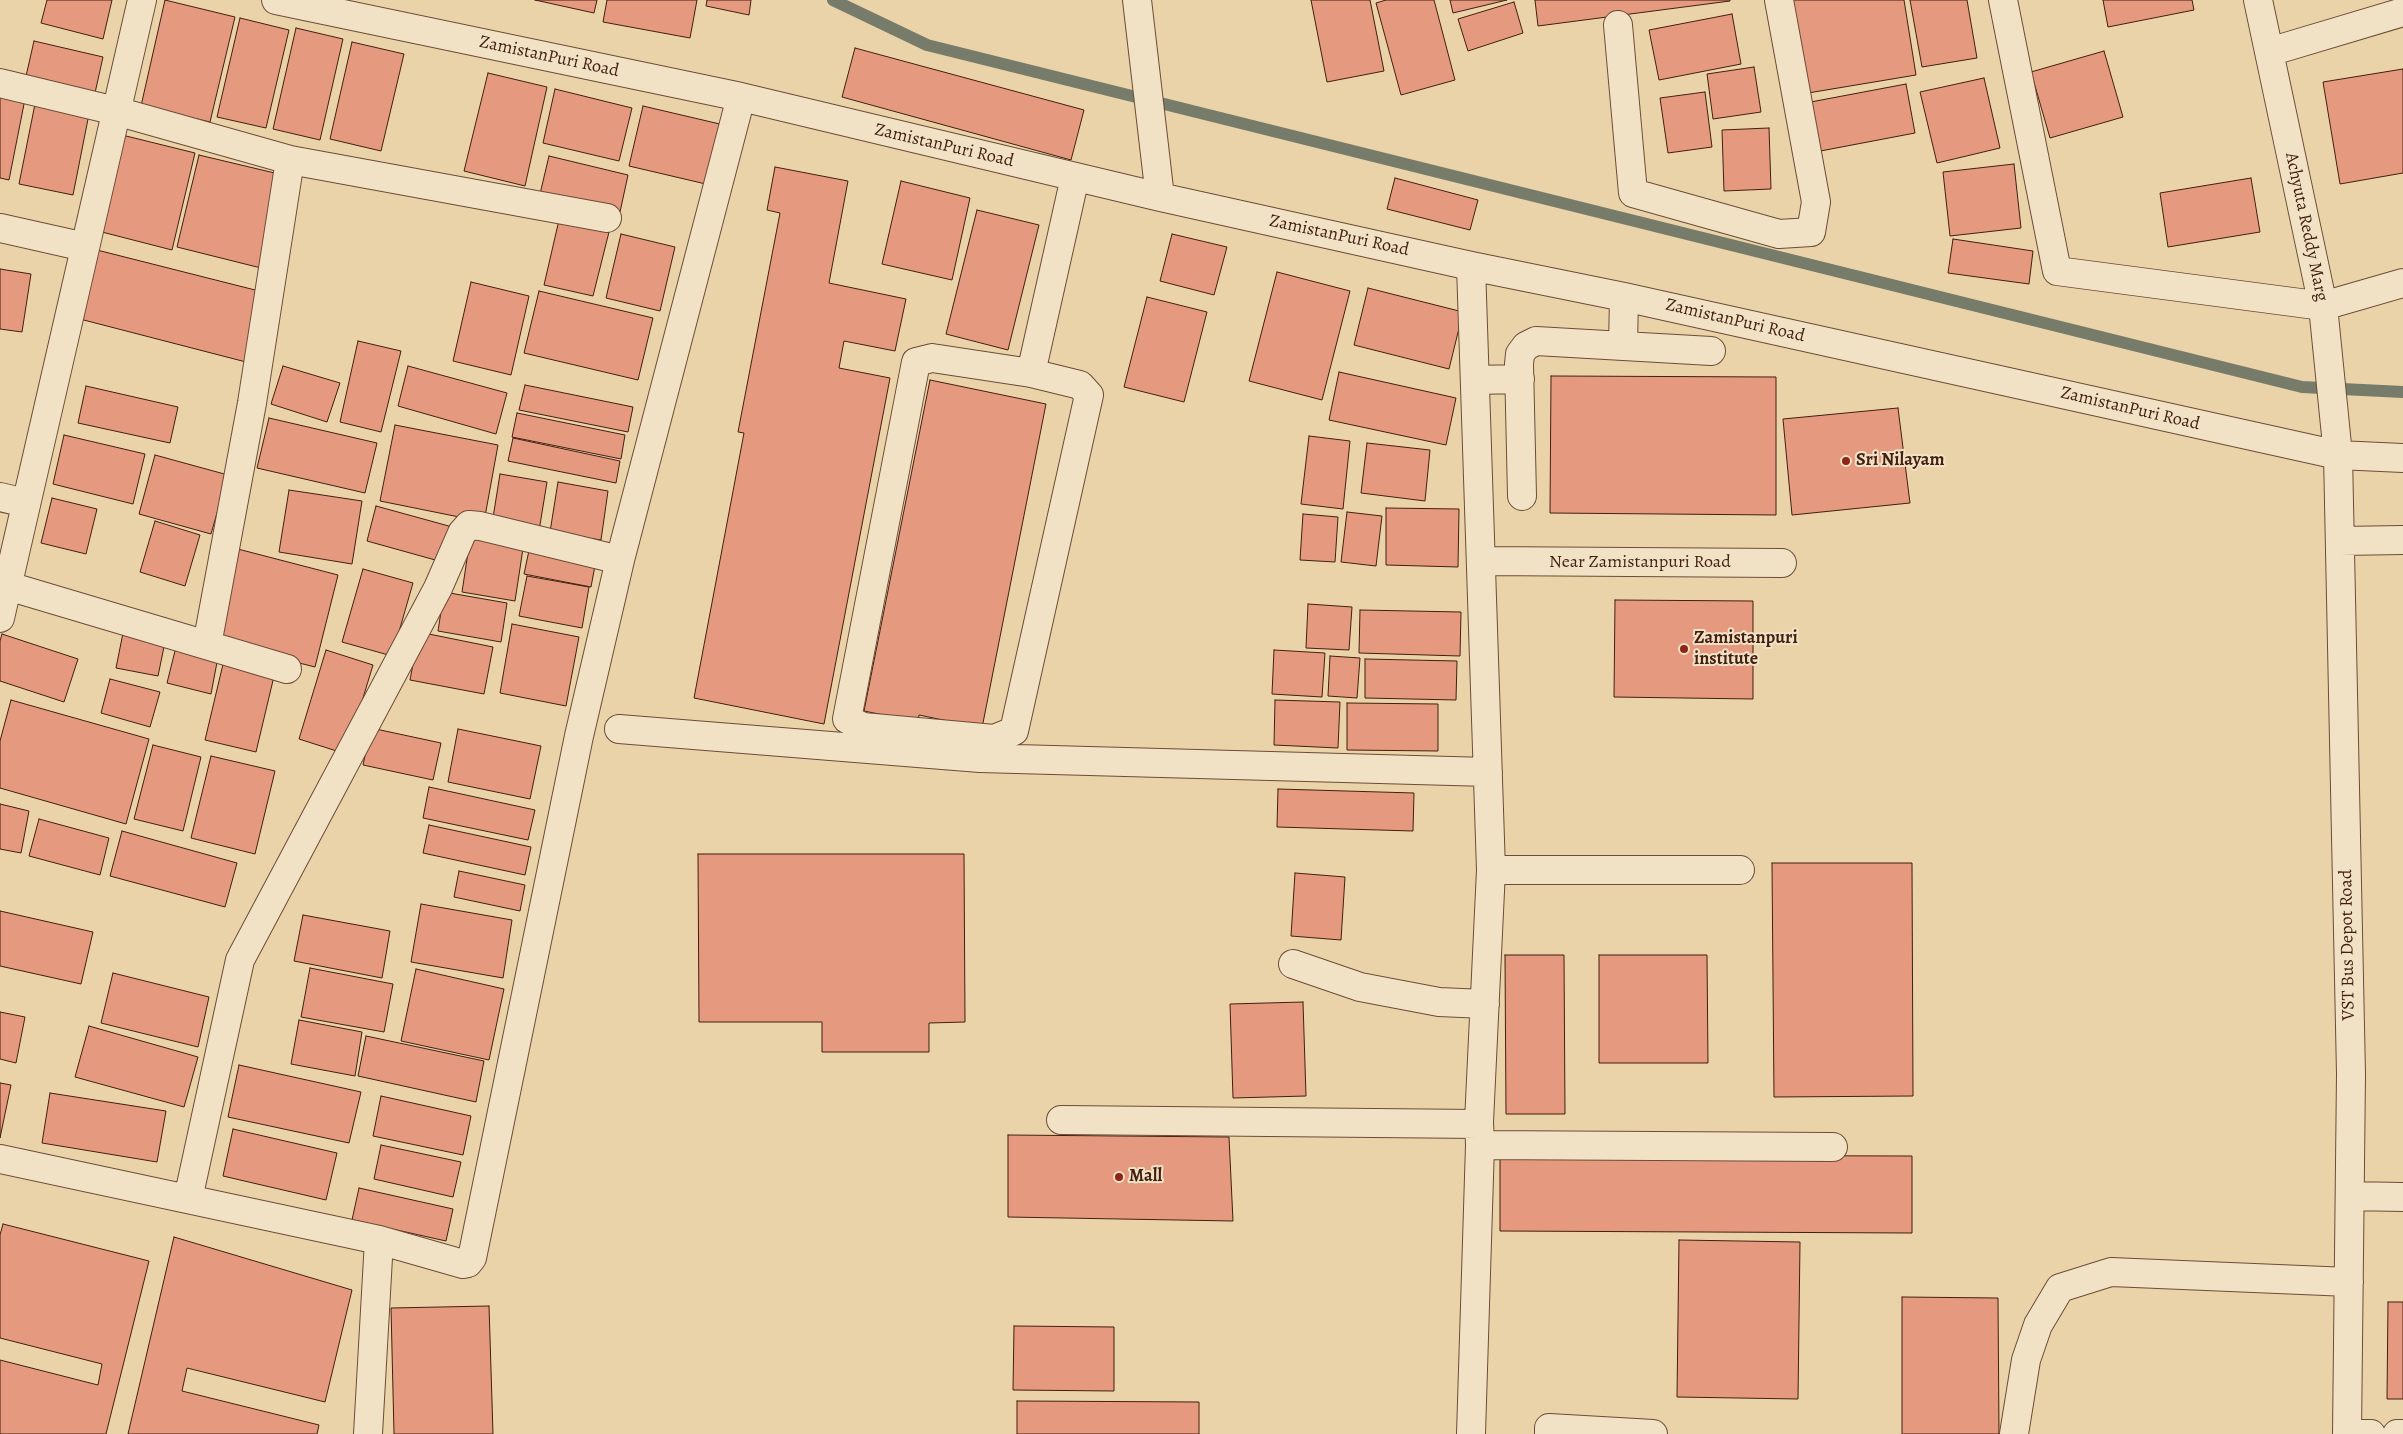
<!DOCTYPE html>
<style>
body{margin:0}
canvas{display:block;background:#ead3a8}
</style>
<canvas width="2403" height="1434"></canvas>
<script>
const c = document.querySelector('canvas').getContext('2d');
c.lineJoin = 'round';
function poly(rows) {
  const path = new Path2D();
  for (const r of rows) {
    path.moveTo(r[0], r[1]);
    for (let i = 2; i < r.length; i += 2) path.lineTo(r[i], r[i + 1]);
  }
  return path;
}
function strokePath(path, color, width, dash) {
  c.strokeStyle = color;
  c.lineWidth = width;
  c.lineCap = dash ? 'butt' : 'round';
  c.setLineDash(dash || []);
  c.stroke(path);
}
function fillPath(path, color) {
  c.fillStyle = color;
  c.fill(path, 'evenodd');
}
function label(font, color, halo, rows, align = 'center') {
  c.font = font + ' Alegreya,serif';
  c.lineWidth = 4;
  c.setLineDash([]);
  c.textBaseline = 'middle';
  c.strokeStyle = halo;
  c.fillStyle = color;
  for (const [text, x, y, turn = 0] of rows) {
    c.save();
    c.translate(x, y);
    c.rotate((+turn || 0) * Math.PI / 180);
    c.textAlign = isNaN(turn) ? turn : align;
    if (halo) c.strokeText(text, 0, 0);
    c.fillText(text, 0, 0);
    c.restore();
  }
}
strokePath(poly([
 [833,0,927,45,2302,387,2403,392]
]), '#767b6a', 12);
const building = poly([
 [47,0,112,0,103,39,41,23,47,0],
 [165,0,235,17,210,122,141,106,165,0],
 [535,0,597,0,594,13,535,0],
 [607,0,697,0,690,38,603,22,607,0],
 [707,0,751,0,749,15,706,6,707,0],
 [1311,0,1370,0,1384,71,1327,82,1311,0],
 [1386,0,1434,0,1455,80,1401,95,1376,3,1386,0],
 [1450,0,1507,0,1453,13,1450,0],
 [1535,0,1730,0,1730,1,1538,26,1535,0],
 [1786,0,1904,0,1916,75,1802,94,1786,0],
 [1910,0,1967,0,1977,58,1922,67,1910,0],
 [2103,0,2192,0,2194,10,2108,27,2103,0],
 [1514,2,1523,33,1468,51,1458,19,1514,2],
 [1732,14,1741,64,1659,80,1649,30,1732,14],
 [240,18,289,30,266,128,217,117,240,18],
 [296,28,343,39,320,140,273,129,296,28],
 [34,41,103,57,93,102,24,85,34,41],
 [352,42,404,54,381,151,330,139,352,42],
 [855,48,1084,110,1071,160,842,97,855,48],
 [2104,51,2123,117,2050,138,2031,72,2104,51],
 [1754,67,1761,112,1713,119,1707,74,1754,67],
 [2403,69,2403,173,2340,184,2323,82,2403,69],
 [488,73,547,87,525,186,464,171,488,73],
 [1984,78,2000,148,1937,163,1920,92,1984,78],
 [1906,84,1915,133,1810,153,1800,104,1906,84],
 [555,89,632,108,619,161,543,143,555,89],
 [1705,92,1712,147,1668,153,1660,98,1705,92],
 [0,94,25,99,9,180,0,178,0,94],
 [35,104,89,114,73,195,19,184,35,104],
 [643,106,724,125,710,185,629,166,643,106],
 [1769,128,1771,189,1724,191,1722,130,1769,128],
 [122,135,195,153,172,250,98,231,122,135],
 [199,155,283,175,261,268,177,247,199,155],
 [549,156,628,175,620,212,540,194,549,156],
 [2014,164,2021,228,1950,236,1943,172,2014,164],
 [775,167,848,181,829,283,906,299,895,351,844,341,839,368,890,378,824,724,694,698,744,433,738,432,780,213,767,210,775,167],
 [1395,178,1478,200,1470,230,1387,209,1395,178],
 [2251,178,2260,232,2168,247,2160,193,2251,178],
 [901,181,970,198,952,280,882,264,901,181],
 [977,210,1039,225,1008,350,946,334,977,210],
 [559,220,609,232,593,296,544,285,559,220],
 [621,234,675,247,660,311,606,298,621,234],
 [1172,234,1227,247,1214,295,1160,281,1172,234],
 [1953,239,2033,251,2029,284,1948,273,1953,239],
 [93,249,263,292,246,362,76,318,93,249],
 [0,269,31,274,22,332,0,329,0,269],
 [1277,272,1350,291,1322,400,1249,381,1277,272],
 [471,282,529,296,511,375,453,361,471,282],
 [1368,288,1463,312,1449,369,1354,345,1368,288],
 [539,291,653,318,638,380,524,353,539,291],
 [1147,297,1207,312,1184,402,1124,387,1147,297],
 [358,341,401,351,381,432,340,422,358,341],
 [283,366,340,383,327,422,271,404,283,366],
 [408,366,507,393,496,434,398,406,408,366],
 [1339,372,1456,398,1446,445,1329,420,1339,372],
 [1551,376,1776,377,1776,515,1550,513,1551,376],
 [930,380,1046,404,982,728,919,715,918,722,864,711,930,380],
 [525,385,633,407,628,432,519,410,525,385],
 [86,386,178,407,170,443,78,423,86,386],
 [1898,408,1910,503,1792,515,1783,419,1898,408],
 [517,413,625,435,621,459,512,437,517,413],
 [269,418,377,443,365,493,257,468,269,418],
 [395,425,498,445,484,522,380,501,395,425],
 [64,435,145,454,133,504,53,484,64,435],
 [1309,436,1350,441,1343,509,1301,504,1309,436],
 [513,438,620,461,616,483,508,461,513,438],
 [1367,443,1430,450,1425,501,1361,493,1367,443],
 [155,455,228,475,211,534,139,514,155,455],
 [500,474,547,482,539,531,492,524,500,474],
 [558,482,608,491,601,540,550,532,558,482],
 [289,490,362,501,352,564,279,552,289,490],
 [52,498,97,509,86,554,41,543,52,498],
 [376,506,456,528,446,563,367,541,376,506],
 [1386,508,1459,509,1458,567,1386,565,1386,508],
 [1347,512,1382,516,1376,566,1341,562,1347,512],
 [1303,514,1338,517,1335,562,1300,560,1303,514],
 [155,521,200,535,185,586,140,572,155,521],
 [471,533,524,542,515,601,462,592,471,533],
 [531,541,597,555,591,587,524,574,531,541],
 [234,548,338,575,315,667,212,641,234,548],
 [363,569,413,583,392,656,342,642,363,569],
 [527,576,589,587,582,628,519,616,527,576],
 [444,592,507,603,501,642,438,631,444,592],
 [1615,600,1753,601,1753,699,1614,697,1615,600],
 [1308,604,1352,607,1349,650,1306,648,1308,604],
 [1360,610,1461,612,1460,656,1359,653,1360,610],
 [512,624,579,637,566,706,500,693,512,624],
 [124,628,166,637,158,676,116,668,124,628],
 [419,632,493,647,484,694,410,680,419,632],
 [2,634,78,659,64,702,0,681,0,641,2,634],
 [176,647,218,657,211,694,167,683,176,647],
 [326,650,373,665,346,754,299,739,326,650],
 [1274,650,1325,653,1322,697,1272,694,1274,650],
 [1330,656,1360,658,1357,698,1328,696,1330,656],
 [1365,659,1457,661,1456,700,1365,698,1365,659],
 [224,660,275,672,256,752,205,740,224,660],
 [110,679,160,692,150,727,101,713,110,679],
 [11,700,149,739,126,824,0,788,0,741,11,700],
 [1275,700,1340,702,1338,748,1274,745,1275,700],
 [1347,703,1438,704,1438,751,1347,750,1347,703],
 [371,728,441,743,433,780,363,765,371,728],
 [458,729,541,746,530,799,448,782,458,729],
 [153,745,201,757,183,831,134,819,153,745],
 [211,756,275,771,255,854,191,838,211,756],
 [429,787,535,810,528,840,423,818,429,787],
 [1278,789,1414,793,1413,831,1277,827,1278,789],
 [0,804,29,811,21,853,0,849,0,804],
 [39,819,109,838,100,875,29,856,39,819],
 [429,825,531,847,525,875,423,853,429,825],
 [122,831,237,863,225,907,110,876,122,831],
 [698,854,964,854,965,1022,929,1023,929,1052,822,1052,822,1022,699,1022,698,854],
 [1772,863,1912,863,1913,1096,1774,1097,1772,863],
 [459,871,525,885,520,911,454,897,459,871],
 [1295,873,1345,877,1341,940,1291,936,1295,873],
 [421,904,512,920,503,978,411,962,421,904],
 [0,911,93,932,81,984,0,966,0,911],
 [303,915,390,931,382,978,294,961,303,915],
 [1505,955,1564,955,1565,1114,1506,1114,1505,955],
 [1599,955,1707,955,1708,1063,1599,1063,1599,955],
 [310,968,393,984,384,1032,301,1017,310,968],
 [416,969,504,989,489,1060,401,1041,416,969],
 [113,973,209,997,198,1047,101,1023,113,973],
 [1303,1002,1306,1096,1233,1098,1230,1004,1303,1002],
 [0,1012,25,1017,16,1063,0,1059,0,1012],
 [299,1020,362,1032,355,1076,291,1064,299,1020],
 [89,1026,198,1057,184,1107,75,1077,89,1026],
 [366,1036,484,1061,476,1102,358,1076,366,1036],
 [239,1065,361,1092,349,1143,228,1117,239,1065],
 [0,1083,11,1085,0,1138,0,1083],
 [50,1093,166,1111,157,1162,42,1143,50,1093],
 [381,1096,471,1116,463,1155,373,1136,381,1096],
 [233,1129,337,1153,326,1200,223,1176,233,1129],
 [1008,1135,1229,1137,1233,1221,1008,1217,1008,1135],
 [381,1145,461,1162,453,1197,374,1179,381,1145],
 [1500,1155,1912,1156,1912,1233,1500,1231,1500,1155],
 [359,1188,453,1209,446,1241,352,1220,359,1188],
 [3,1224,149,1261,106,1434,0,1434,0,1360,98,1385,102,1364,0,1338,0,1235,3,1224],
 [174,1237,352,1290,325,1402,187,1368,182,1391,319,1425,317,1434,128,1434,174,1237],
 [1679,1240,1800,1242,1798,1399,1677,1397,1679,1240],
 [1902,1297,1998,1298,1999,1434,1902,1434,1902,1297],
 [2388,1302,2403,1302,2403,1399,2387,1399,2388,1302],
 [489,1306,493,1434,394,1434,391,1308,489,1306],
 [1014,1326,1114,1327,1114,1391,1013,1390,1014,1326],
 [1017,1401,1199,1402,1199,1434,1017,1434,1017,1401]
]);
fillPath(building, '#e5997f');
strokePath(building, '#421f11', 1);
const minor = poly([
 [276,0,741,97,1160,197,1471,266,1624,297,2338,455,2403,458],
 [1137,0,1160,197],
 [2003,0,2057,271,2323,306,2403,283],
 [2258,0,2323,306,2338,455,2351,1074,2347,1434],
 [1618,25,1633,193,1779,234,1811,232,1816,202,1779,0],
 [2269,52,2403,12],
 [0,83,116,111,290,160,607,218],
 [0,228,85,247],
 [1471,266,1491,870,1479,1122,1480,1145,1471,1434],
 [1623,346,1624,297],
 [932,358,1031,373,1080,385,1089,395,1014,731,994,739,863,727,847,719,916,362,932,358],
 [1031,373,1075,177],
 [1475,380,1520,379],
 [1522,496,1519,364,1520,354,1526,346,1536,341,1711,351],
 [0,497,26,503],
 [2340,541,2403,540],
 [1481,561,1782,563],
 [8,586,287,669],
 [0,618,142,0],
 [207,645,252,403,290,160],
 [619,729,980,758,1488,772],
 [1491,870,1740,870],
 [1293,964,1360,987,1439,1002,1485,1004],
 [1061,1120,1479,1124],
 [1480,1145,1833,1147],
 [0,1159,379,1240,463,1264,468,1263,472,1258,579,736,620,560,741,97],
 [2350,1196,2403,1197],
 [188,1199,240,960,438,588,462,533,469,525,480,526,620,560],
 [368,1434,379,1240],
 [1549,1434,1549,1428,1653,1434],
 [2014,1434,2026,1360,2038,1325,2060,1288,2111,1272,2349,1282],
 [2347,1434,2371,1434],
 [2397,1434,2403,1434]
]);
strokePath(minor, '#6c4c37', 30);
strokePath(minor, '#f1e2c6', 28);
for (const [x, y, r, color] of [
 [1846,461,5,"#8f2418"],
 [1684,649,5,"#8f2418"],
 [1119,1177,5,"#8f2418"]
]) {
  const dot = new Path2D();
  dot.arc(x, y, r, 0, 2 * Math.PI);
  c.fillStyle = color;
  c.fill(dot);
  strokePath(dot, '#f1e2c6', 2);
}
label('18px', '#421f11', '#f1e2c6', [
 ["ZamistanPuri Road",549,57,12],
 ["ZamistanPuri Road",944,146,13],
 ["Achyuta Reddy Marg",2306,227,78],
 ["ZamistanPuri Road",1339,236,12],
 ["ZamistanPuri Road",1735,321,13],
 ["ZamistanPuri Road",2130,409,13],
 ["Near Zamistanpuri Road",1640,563],
 ["VST Bus Depot Road",2348,945,-91]
]);
label('bold 18px', '#421f11', '#f1e2c6', [
 ["Sri Nilayam",1856,461],
 ["Zamistanpuri",1694,639],
 ["institute",1694,660],
 ["Mall",1129,1177]
], 'left');
</script>
